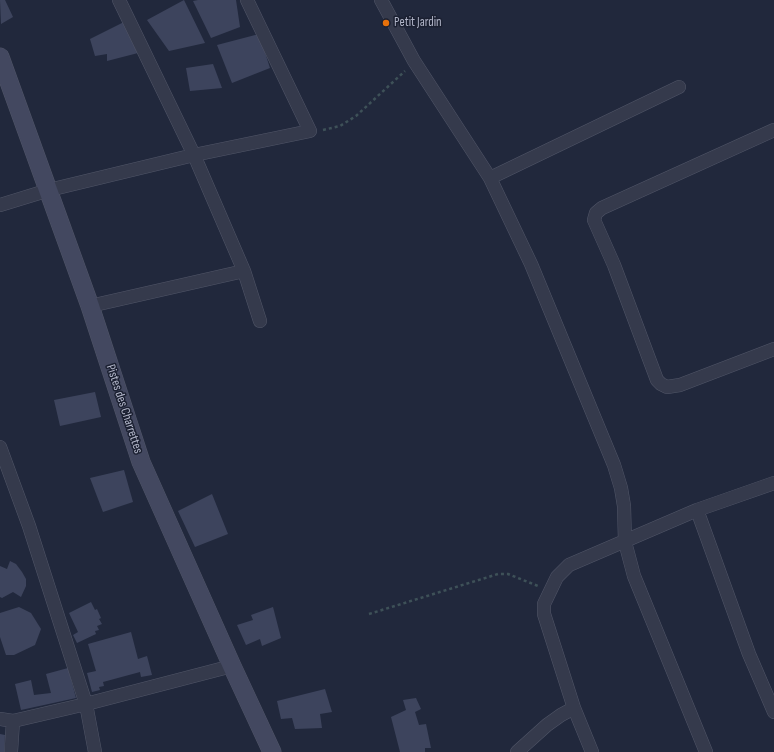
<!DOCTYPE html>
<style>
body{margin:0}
canvas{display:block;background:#21283c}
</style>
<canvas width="774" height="752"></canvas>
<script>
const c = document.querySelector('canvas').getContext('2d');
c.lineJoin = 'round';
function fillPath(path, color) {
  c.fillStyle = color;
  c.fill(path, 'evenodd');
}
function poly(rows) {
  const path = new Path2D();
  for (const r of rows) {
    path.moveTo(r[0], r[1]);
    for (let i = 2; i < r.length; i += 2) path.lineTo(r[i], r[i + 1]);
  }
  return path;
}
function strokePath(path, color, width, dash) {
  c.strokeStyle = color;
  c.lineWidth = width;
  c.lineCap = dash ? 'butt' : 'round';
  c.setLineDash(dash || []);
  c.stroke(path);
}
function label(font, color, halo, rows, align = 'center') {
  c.font = font + ' "Sofia Sans Condensed",sans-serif';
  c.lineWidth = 3;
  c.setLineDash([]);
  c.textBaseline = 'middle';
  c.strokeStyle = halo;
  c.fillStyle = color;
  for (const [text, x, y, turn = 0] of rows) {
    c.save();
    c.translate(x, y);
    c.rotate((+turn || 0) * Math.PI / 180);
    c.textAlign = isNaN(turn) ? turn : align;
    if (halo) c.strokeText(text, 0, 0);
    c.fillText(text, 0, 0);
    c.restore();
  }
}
fillPath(poly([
 [0,0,5,0,13,17,1,24],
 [184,0,205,43,169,51,147,20],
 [198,0,236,0,240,27,211,38,193,1],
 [126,21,138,53,107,61,107,54,95,56,90,39],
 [259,34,270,68,232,83,217,45],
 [213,64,222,88,190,91,186,68],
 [95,392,101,417,60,426,54,400],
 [124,470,133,502,103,512,90,478],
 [212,494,228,534,195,547,178,511],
 [10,561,16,564,22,572,26,579,26,586,21,597,13,592,2,598,0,597,0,566,7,569],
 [91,602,95,610,97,609,101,618,99,619,102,624,97,626,99,630,95,631,96,634,77,643,73,635,78,632,69,613],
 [19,607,31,613,41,629,35,645,14,655,6,655,0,637,0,613],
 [273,607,281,638,262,646,260,639,246,645,237,625,253,620,251,615],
 [131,632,138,659,147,656,152,675,141,677,140,672,103,682,104,686,99,687,100,690,92,692,87,673,96,671,88,644],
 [68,668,76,698,21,710,15,684,31,680,34,695,51,693,46,674],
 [325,689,332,712,320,714,322,728,295,729,292,718,281,719,277,701],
 [416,698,421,709,415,712,419,725,426,724,431,748,425,748,425,752,400,752,391,717,406,710,403,700],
 [0,734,5,735,4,752,0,752]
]), '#3d445d');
const street = poly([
 [119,0,194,155,244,271,260,321],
 [381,0,414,61,490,178,531,264,614,465,621,488,624,506,625,542,634,576,706,752],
 [774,130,602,208,596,213,594,220,614,265,657,380,661,384,667,387,680,385,774,349],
 [490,178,679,87],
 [0,205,49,190,194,155,310,131,247,0],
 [90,306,244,271],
 [0,447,29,526,86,704,95,752],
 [697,510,749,654,774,712],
 [574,708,544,614,544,604,557,577,569,565,697,510,774,483],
 [0,719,13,721,86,704,232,666],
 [11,752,13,721],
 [517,752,547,725,561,715,574,708,592,752]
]);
const secondary = poly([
 [0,57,90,306,141,462,232,666,272,752]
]);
strokePath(street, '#505567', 14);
strokePath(secondary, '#505567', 19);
strokePath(poly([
 [323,130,340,126,356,116,405,71],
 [369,614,498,574,508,574,538,586]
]), '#3e5158', 2.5, [3, 3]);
strokePath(street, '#353a4c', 13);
strokePath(secondary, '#434860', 18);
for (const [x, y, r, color] of [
 [386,23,4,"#e8710a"]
]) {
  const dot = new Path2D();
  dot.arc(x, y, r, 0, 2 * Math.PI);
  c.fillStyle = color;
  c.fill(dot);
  strokePath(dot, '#1b2031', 1.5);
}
label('13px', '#b1b5c8', '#1b2031', [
 ["Petit Jardin",394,23]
], 'left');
label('13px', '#b1b5c8', '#1b2031', [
 ["Pistes des Charrettes",124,409,72]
]);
</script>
